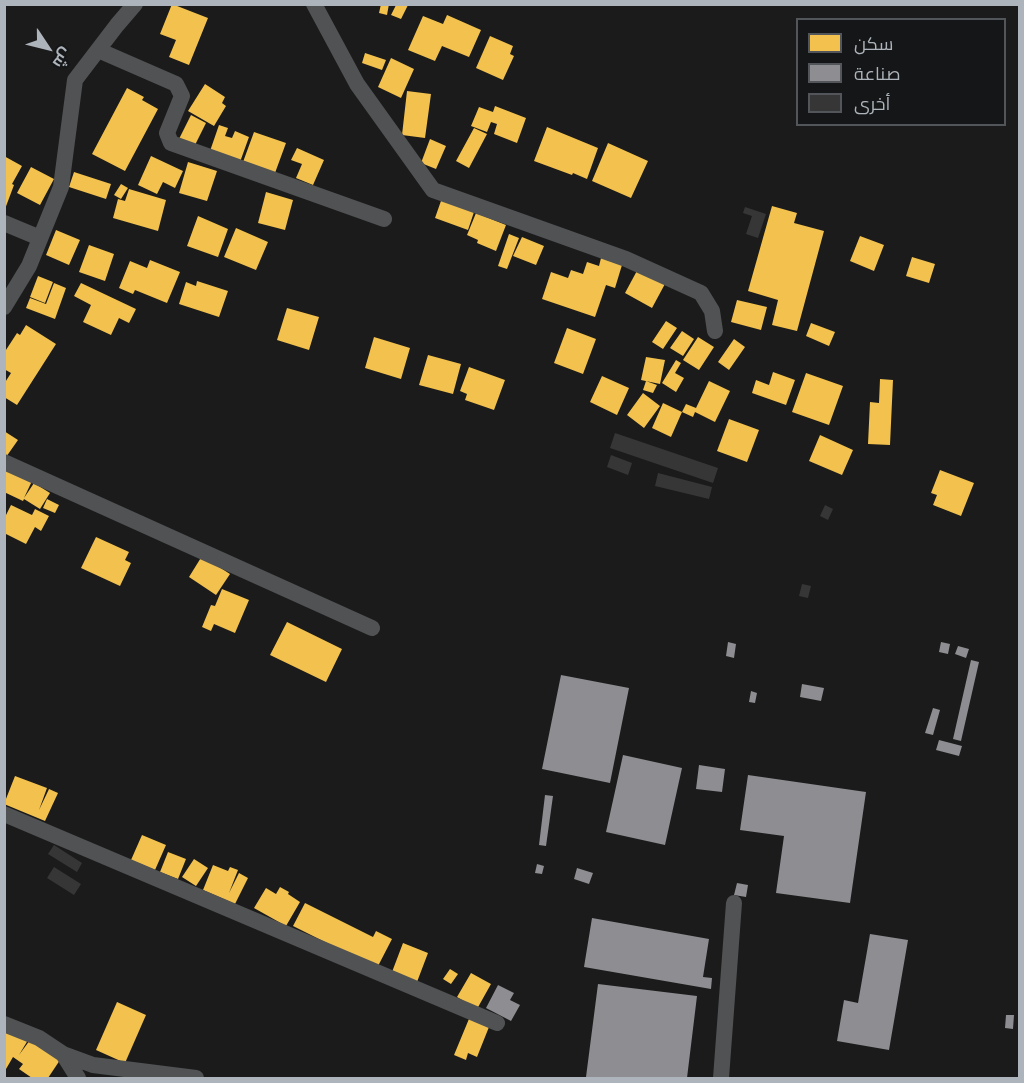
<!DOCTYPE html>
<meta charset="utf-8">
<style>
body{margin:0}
#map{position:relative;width:1024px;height:1083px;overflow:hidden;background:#1b1b1b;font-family:Lato,Cairo,sans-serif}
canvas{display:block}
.frame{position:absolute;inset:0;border:6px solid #aeb4bb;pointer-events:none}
.legend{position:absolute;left:796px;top:18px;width:210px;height:108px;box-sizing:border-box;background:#151617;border:2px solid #525559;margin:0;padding:8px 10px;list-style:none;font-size:18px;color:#aeb4bb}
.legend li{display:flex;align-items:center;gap:12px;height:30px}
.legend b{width:30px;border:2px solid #525559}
.north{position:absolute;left:18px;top:18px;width:60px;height:60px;-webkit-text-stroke:4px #151617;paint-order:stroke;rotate:125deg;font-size:16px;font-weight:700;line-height:24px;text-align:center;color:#aeb4bb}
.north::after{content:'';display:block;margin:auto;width:21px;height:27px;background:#aeb4bb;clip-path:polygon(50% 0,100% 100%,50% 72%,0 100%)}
</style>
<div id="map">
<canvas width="1024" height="1083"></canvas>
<div class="frame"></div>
<ul class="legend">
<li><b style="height:16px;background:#f2c14e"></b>سكن</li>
<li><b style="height:16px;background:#8d8d92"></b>صناعة</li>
<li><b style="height:16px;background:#363636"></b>أخرى</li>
</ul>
<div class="north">ش</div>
</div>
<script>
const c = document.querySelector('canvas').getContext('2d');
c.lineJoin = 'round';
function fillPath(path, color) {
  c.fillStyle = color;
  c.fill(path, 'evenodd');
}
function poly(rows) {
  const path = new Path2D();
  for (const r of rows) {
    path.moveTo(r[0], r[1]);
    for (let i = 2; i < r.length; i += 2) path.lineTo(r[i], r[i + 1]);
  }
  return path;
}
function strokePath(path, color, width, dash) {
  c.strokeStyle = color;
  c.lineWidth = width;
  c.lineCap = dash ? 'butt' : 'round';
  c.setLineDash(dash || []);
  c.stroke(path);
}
fillPath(poly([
 [172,4,208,18,189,65,169,57,176,40,160,34],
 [381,4,389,4,387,15,379,13],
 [396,5,408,5,401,19,391,15],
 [447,15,481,30,469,57,442,46,435,61,408,50,423,16,443,24],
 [490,36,513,46,510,54,514,56,503,80,476,68],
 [365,53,386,60,382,70,362,63],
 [391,58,414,69,401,98,378,87],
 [205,84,225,97,222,103,226,106,214,126,188,111],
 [127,88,144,97,142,100,158,109,125,171,92,154],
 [407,91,431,94,425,138,402,135],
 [495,106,526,118,517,143,494,134,497,124,491,122,487,132,471,126,479,107,493,112],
 [191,115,206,123,194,147,179,139],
 [219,125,228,128,225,136,232,138,235,131,249,137,240,162,210,151],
 [547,127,598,148,587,179,573,173,572,175,534,161],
 [474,128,487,134,469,168,456,161],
 [254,132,286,143,275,173,243,162],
 [430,139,446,146,436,169,421,163],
 [608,143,648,161,631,198,592,181],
 [297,148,324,160,313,185,296,178,302,164,291,160],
 [4,156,22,166,12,184,14,185,5,209],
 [151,156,183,171,175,188,163,182,157,194,138,185],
 [188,162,217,171,207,201,179,193],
 [31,167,54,179,40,205,17,193],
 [74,172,111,184,106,199,69,187],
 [121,184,128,188,121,199,114,195],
 [129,189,166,200,158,231,113,218,118,199,125,201],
 [266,192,293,200,285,230,258,223],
 [442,198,475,209,468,230,435,218],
 [772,206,797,213,794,223,824,231,797,331,772,325,778,300,748,291],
 [476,213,506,225,496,251,477,243,478,240,467,235],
 [198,216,228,229,218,257,187,246],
 [236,228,268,242,256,270,224,257],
 [56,230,80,240,69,265,46,255],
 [509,234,519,238,507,269,498,266],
 [860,236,884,245,874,271,850,261],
 [522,237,544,246,536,265,513,256],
 [89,245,114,254,105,281,79,272],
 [912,257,935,264,929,283,906,276],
 [601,258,622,265,615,288,606,285,595,317,542,299,551,272,568,278,571,270,583,274,587,262,599,266],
 [150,260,180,272,167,303,135,290,133,294,119,288,130,261,147,268],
 [639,267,666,282,652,308,625,293],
 [38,276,53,282,45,303,30,297],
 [197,281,228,291,219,317,179,304,186,282,196,286],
 [54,283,66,288,55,319,26,308,30,298,46,304],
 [81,283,136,309,129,323,119,318,111,335,83,322,91,305,74,296],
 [737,300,767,307,761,330,731,322],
 [287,308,319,317,309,350,277,340],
 [666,321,677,328,663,349,652,342],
 [811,323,835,332,829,346,806,336],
 [26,325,56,344,17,405,4,397,4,384,11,373,4,369,4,353,17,333,20,335],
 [567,328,596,339,583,374,554,363],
 [682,331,694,339,683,356,670,348],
 [374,337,410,348,401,379,365,368],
 [698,337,714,347,699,370,683,360],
 [734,339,745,347,729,370,718,362],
 [428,355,461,364,453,394,419,385],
 [646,357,665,360,660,384,641,380],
 [676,360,681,363,675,373,684,378,676,392,662,383],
 [469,367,505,380,494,410,465,400,467,394,460,391],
 [773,372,795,380,786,405,752,393,756,380,769,385],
 [806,373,843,386,829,425,792,412],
 [602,376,629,388,617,415,590,402],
 [880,379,893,380,890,445,868,444,870,402,879,403],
 [646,381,657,385,653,393,643,390],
 [709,381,730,391,715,422,695,412,693,417,682,412,686,404,696,408],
 [643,393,660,406,644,428,627,415],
 [663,403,682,412,671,437,652,428],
 [729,419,759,430,747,462,717,451],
 [4,431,18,440,4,460],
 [820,435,853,450,842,475,809,461],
 [4,468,32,481,24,498,34,483,50,493,40,509,24,499,23,501,4,492],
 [940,470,974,483,961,516,933,505,937,495,931,493],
 [47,499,59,505,55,513,43,508],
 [11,505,32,515,35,509,49,516,41,531,35,527,26,544,4,533,4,519],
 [96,537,129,552,125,560,131,563,120,586,81,568],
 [202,556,230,574,216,595,189,577],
 [222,589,249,600,235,633,214,624,211,631,202,627,211,605,215,606],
 [287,622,342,649,326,682,270,655],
 [15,776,47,788,39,810,49,789,58,793,45,821,4,804],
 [142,835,166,845,155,870,131,860],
 [168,852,186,859,178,879,160,872],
 [194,859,208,868,196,886,182,877],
 [213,865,228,871,230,867,238,870,229,893,239,873,248,878,235,904,203,890],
 [280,887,289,892,288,894,300,902,286,926,254,908,266,888,276,894],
 [305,903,373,937,376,931,392,939,377,968,293,926],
 [403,943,428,953,417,982,392,972],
 [450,969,458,974,451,984,443,979],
 [471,973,491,984,477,1009,457,997],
 [117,1002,146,1015,125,1063,96,1050],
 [471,1014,491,1022,477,1057,468,1053,466,1060,454,1055],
 [4,1026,28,1040,19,1055,30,1040,60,1060,48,1078,32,1078,19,1069,23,1064,13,1057,6,1069,4,1068]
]), '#f2c14e');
fillPath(poly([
 [728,642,736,644,734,658,726,656],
 [941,642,950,644,948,654,939,652],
 [958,646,969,649,966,658,955,654],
 [971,660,979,662,961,741,953,739],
 [561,675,629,688,610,783,542,769],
 [802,684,824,688,821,701,800,697],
 [751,691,757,693,755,703,749,702],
 [933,708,940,710,933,735,925,733],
 [939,740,962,746,959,756,936,750],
 [623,755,682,768,665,845,606,832],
 [699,765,725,769,722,792,696,789],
 [748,775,866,792,850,903,776,893,784,836,740,830],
 [545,795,553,796,546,846,539,845],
 [537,864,544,866,542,874,535,873],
 [577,868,593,873,589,884,574,879],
 [737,883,748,885,746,897,734,895],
 [592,918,709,939,703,977,712,978,711,989,584,967],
 [870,934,908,940,889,1050,837,1041,844,1000,858,1003],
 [598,984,697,996,687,1078,586,1077],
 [498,985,514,993,510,1000,520,1005,511,1021,486,1008],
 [1006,1015,1014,1015,1013,1029,1005,1028]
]), '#8d8d92');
fillPath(poly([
 [745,207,766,214,758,238,746,234,752,216,743,213],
 [615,433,718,468,713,483,610,448],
 [611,455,632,463,628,475,607,467],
 [658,473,712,487,709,499,655,486],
 [825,505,833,509,828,520,820,516],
 [802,584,811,586,808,598,799,596],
 [54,845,82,863,77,872,48,854],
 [54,867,81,884,74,895,47,878]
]), '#363636');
strokePath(poly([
 [314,4,357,84,433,190,626,259,701,293,712,311,715,331],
 [98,50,176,84,182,96,167,133,171,143,384,219],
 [4,223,40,238],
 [4,307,29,266,61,187,75,80,117,25,135,4],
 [4,462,372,628],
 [4,814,497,1023],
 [4,1024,39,1038,63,1054,78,1078],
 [63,1054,93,1065,196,1078],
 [721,1078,734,903]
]), '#505254', 16);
</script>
